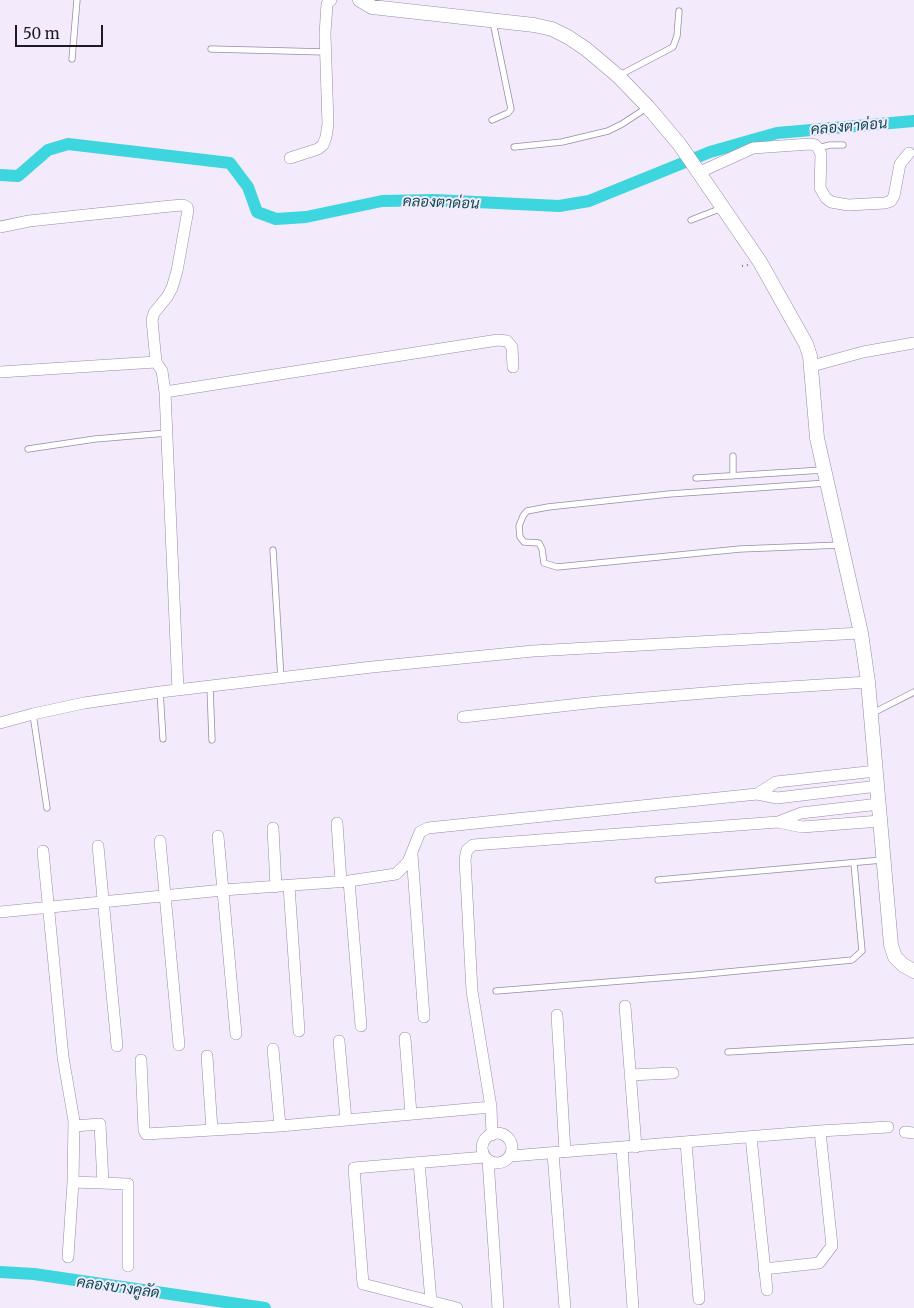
<!DOCTYPE html>
<meta charset="utf-8">
<style>
body{margin:0}
#map{position:relative;width:914px;height:1308px;overflow:hidden;background:#f3eafc;font-family:Merriweather,serif}
canvas{display:block}
.scale{position:absolute;left:15px;top:25px;width:88px;height:22px;box-sizing:border-box;border:2px solid #1e1923;border-top:0;padding-left:6px;font-size:15px;line-height:18px;white-space:nowrap;color:#1e1923;-webkit-text-stroke:4px #f3eafc;paint-order:stroke}
</style>
<div id="map">
<canvas width="914" height="1308"></canvas>
<div class="scale">50 m</div>
</div>
<script>
const c = document.querySelector('canvas').getContext('2d');
c.lineJoin = 'round';
function poly(rows) {
  const path = new Path2D();
  for (const r of rows) {
    if (r.length === 3) {
      path.moveTo(r[0] + r[2], r[1]);
      path.arc(r[0], r[1], r[2], 0, 2 * Math.PI);
      continue;
    }
    path.moveTo(r[0], r[1]);
    for (let i = 2; i < r.length; i += 2) path.lineTo(r[i], r[i + 1]);
  }
  return path;
}
function strokePath(path, color, width, dash) {
  c.strokeStyle = color;
  c.lineWidth = width;
  c.lineCap = dash ? 'butt' : 'round';
  c.setLineDash(dash || []);
  c.stroke(path);
}
function label(font, color, halo, rows, align = 'center') {
  c.font = font + ' Merriweather,Sarabun,serif';
  c.lineWidth = 4;
  c.setLineDash([]);
  c.textBaseline = 'middle';
  c.strokeStyle = halo;
  c.fillStyle = color;
  for (const [text, x, y, turn = 0] of rows) {
    c.save();
    c.translate(x, y);
    c.rotate((+turn || 0) * Math.PI / 180);
    c.textAlign = isNaN(turn) ? turn : align;
    if (halo) c.strokeText(text, 0, 0);
    c.fillText(text, 0, 0);
    c.restore();
  }
}
strokePath(poly([
 [0,175,18,176,48,150,68,144,230,163,248,187,257,212,276,219,306,217,382,201,435,200,559,206,589,201,710,152,777,133,914,121],
 [0,1272,34,1274,265,1308]
]), '#3dd5de', 12);
const service = poly([
 [211,49,326,52],
 [72,59,77,0],
 [618,76,673,47,677,36,679,11],
 [492,120,508,113,511,109,493,22],
 [514,147,562,142,608,131,622,124,648,107],
 [818,148,830,145,843,145],
 [691,220,722,208],
 [28,449,95,439,167,433],
 [733,456,733,476],
 [696,478,823,470],
 [827,483,669,494,548,507,527,511,523,516,519,526,520,537,524,542,539,543,542,549,544,563,557,567,740,549,841,545],
 [273,550,281,679],
 [210,687,212,740],
 [160,692,163,739],
 [33,714,47,808],
 [871,714,914,692],
 [658,880,882,860],
 [496,991,696,975,852,960,862,951,854,863],
 [728,1052,914,1041]
]);
const minor = poly([
 [290,158,318,149,323,145,326,137,328,124,325,34,327,4,331,0],
 [700,172,753,148,810,144,815,145,818,148,821,154,820,188,826,198,831,202,848,205,885,203,891,201,894,196,900,164,909,153],
 [0,227,29,221,171,206,183,205,187,207,188,210,177,271,172,288,167,297,154,313,152,320,156,362,162,371,165,392,178,690],
 [812,366,863,352,914,343],
 [0,372,156,362],
 [165,392,498,340,507,341,512,347,513,367],
 [463,717,597,702,741,690,868,682],
 [0,723,33,714,84,703,160,692,372,667,533,651,861,633],
 [876,771,776,782,757,794,777,798,878,786],
 [879,804,801,813,778,822,802,827,880,821],
 [337,823,341,882],
 [273,828,276,887],
 [218,836,236,1034],
 [160,841,179,1045],
 [98,846,117,1046],
 [43,851,63,1057,74,1121,73,1182,68,1257],
 [412,854,424,1017],
 [349,881,361,1026],
 [289,886,299,1031],
 [0,912,223,890,349,881,396,874,408,862,420,832,428,828,757,794],
 [625,1006,636,1147],
 [557,1015,565,1152],
 [405,1038,411,1114],
 [339,1041,346,1120],
 [273,1049,280,1126],
 [207,1056,212,1130],
 [141,1060,144,1130,146,1134,280,1126,491,1107],
 [630,1075,673,1073],
 [74,1126,100,1124,103,1183],
 [905,1132,914,1133],
 [497,1148,15],
 [492,1135,491,1107,472,991,465,859,467,850,473,845,778,822],
 [751,1137,767,1290],
 [686,1143,699,1299],
 [622,1148,633,1308],
 [553,1153,565,1308],
 [511,1156,820,1131,888,1127],
 [488,1160,498,1308],
 [419,1162,431,1301],
 [73,1182,128,1184,128,1266],
 [764,1269,819,1263,832,1246,820,1131],
 [457,1308,363,1284,354,1168,485,1157]
]);
const tertiary = poly([
 [360,0,372,7,534,25,552,29,568,37,586,49,618,76,648,107,680,145,760,262,806,344,810,356,817,438,861,633,868,682,891,945,895,957,903,965,914,971]
]);
strokePath(service, '#998ba6', 7);
strokePath(minor, '#998ba6', 12);
strokePath(tertiary, '#998ba6', 15);
strokePath(poly([
 [742,266,748,265]
]), '#7e7885', 2, [1, 4]);
strokePath(service, '#fff', 5.5);
strokePath(minor, '#fff', 11);
strokePath(tertiary, '#fff', 14);
label('italic 15px', '#094c50', '#f3eafc', [
 ["คลองตาด่อน",849,127,-5],
 ["คลองตาด่อน",441,203,2],
 ["คลองบางคูลัด",118,1288,8]
]);
</script>
